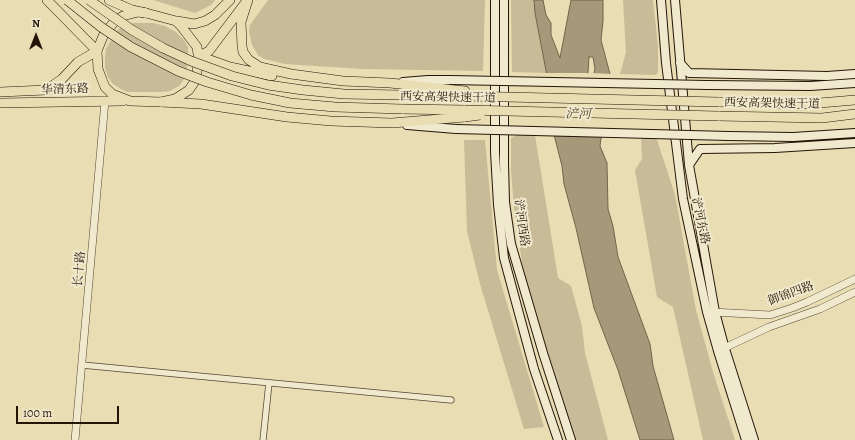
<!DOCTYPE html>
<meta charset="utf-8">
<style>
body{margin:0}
#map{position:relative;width:855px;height:440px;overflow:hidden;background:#e9ddb4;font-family:Alegreya,serif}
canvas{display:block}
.north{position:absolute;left:16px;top:16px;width:40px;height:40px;-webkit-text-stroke:3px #f1e9ce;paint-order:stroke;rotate:0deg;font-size:11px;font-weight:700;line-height:16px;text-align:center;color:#241507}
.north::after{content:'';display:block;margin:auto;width:14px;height:18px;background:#241507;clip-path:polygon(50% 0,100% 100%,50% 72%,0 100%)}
.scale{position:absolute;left:16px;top:406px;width:103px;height:18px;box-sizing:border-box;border:2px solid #241507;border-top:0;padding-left:5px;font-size:12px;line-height:14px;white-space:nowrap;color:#241507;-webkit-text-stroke:3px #f1e9ce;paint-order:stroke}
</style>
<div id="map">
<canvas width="855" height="440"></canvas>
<div class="north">N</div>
<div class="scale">100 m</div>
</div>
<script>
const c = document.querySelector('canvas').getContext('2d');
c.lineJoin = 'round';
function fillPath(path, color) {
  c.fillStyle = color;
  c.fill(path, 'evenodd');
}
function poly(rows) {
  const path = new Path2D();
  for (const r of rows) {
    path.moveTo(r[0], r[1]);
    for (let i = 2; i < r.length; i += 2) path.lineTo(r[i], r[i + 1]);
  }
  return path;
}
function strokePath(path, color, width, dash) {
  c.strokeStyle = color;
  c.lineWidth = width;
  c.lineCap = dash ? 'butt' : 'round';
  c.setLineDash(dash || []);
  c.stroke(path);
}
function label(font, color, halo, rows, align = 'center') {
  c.font = font + ' Alegreya,"Noto Serif SC",serif';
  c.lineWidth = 4;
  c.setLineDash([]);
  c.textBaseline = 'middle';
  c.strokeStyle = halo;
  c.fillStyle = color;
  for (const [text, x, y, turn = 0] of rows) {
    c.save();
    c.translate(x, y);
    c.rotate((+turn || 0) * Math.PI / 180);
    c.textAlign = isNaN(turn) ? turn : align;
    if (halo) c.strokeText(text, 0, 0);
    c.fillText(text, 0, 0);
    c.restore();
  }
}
fillPath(poly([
 [153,0,215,0,211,5,195,13],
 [268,0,485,0,483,71,362,69,285,64,264,59,258,55,252,45,249,31,250,25],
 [511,0,534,0,535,13,547,73,512,72],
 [623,0,653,0,658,46,658,72,656,75,620,74,626,52],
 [134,23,153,23,165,26,176,32,184,40,188,47,188,62,185,78,179,86,170,91,161,92,127,92,121,89,113,84,108,77,105,68,105,57,106,49,116,31,127,24],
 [517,135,535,135,558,278,571,286,582,326,585,353,608,440,573,440,533,311,523,269,514,208,511,170,511,138],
 [641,137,656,137,668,173,675,195,696,310,713,372,735,440,703,440,673,307,657,297,635,170,642,159],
 [464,140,485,140,497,270,544,427,524,429,480,284,467,231]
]), '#c8bb97');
const water = poly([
 [534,0,543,0,546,15,551,23,551,35,560,58,571,0,603,0,603,21,601,40,610,74,600,146,607,163,608,209,613,226,618,257,650,344,653,366,674,440,640,440,618,370,594,308,576,228,564,184,562,166,551,123,549,86,535,13,534,0],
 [589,57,593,57,595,69,590,89,587,88,589,57]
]);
fillPath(water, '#a69979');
strokePath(water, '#72644b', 1);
fillPath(poly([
 [545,73,590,73,589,82,592,73,612,74,611,95,603,136,552,136,549,123]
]), '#e9ddb4');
const minor = poly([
 [82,365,451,400],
 [263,440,269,383]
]);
const tertiary = poly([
 [711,312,770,315,792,308,807,302,855,279],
 [720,350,769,327,820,309,855,292],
 [75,440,105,101]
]);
const secondary = poly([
 [495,0,495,152,498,205,504,258,534,369,558,440],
 [504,0,504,163,505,202,511,244,543,353,571,440],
 [661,0,666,63,683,199,707,312,718,351,746,440],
 [675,0,689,165,715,312,725,349,754,440],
 [680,63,689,73,827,76,855,74],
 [403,82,428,80,450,80],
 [707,85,810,86,855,83],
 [407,125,456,129],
 [729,136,793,137,855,133],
 [689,165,700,149,775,148,855,143]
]);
const primary = poly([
 [138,12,146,13,176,21,181,26,197,47,199,61,195,81,189,90,175,99,161,102,130,101,112,94,105,87,103,82,98,69,97,51,104,34,115,21,123,16,138,12],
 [177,21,194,24,205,21,215,15,230,0],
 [199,56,209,51,246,2],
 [0,92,46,90,62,79,78,62,97,51],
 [0,103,123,101]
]);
const trunk = poly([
 [47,0,97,51],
 [109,0,132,10,146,13],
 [248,0,241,22,242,46,243,52,249,60,260,67,291,74,343,81,390,83,465,91],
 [199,56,230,67,272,76],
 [402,95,463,96],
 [161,102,201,104,287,117,331,121,392,123,465,117],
 [719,102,808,104,855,100],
 [402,109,465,110],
 [718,116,822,118,855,114]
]);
strokePath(minor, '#554732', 7);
strokePath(tertiary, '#554732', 8);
strokePath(secondary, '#241507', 10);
strokePath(primary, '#241507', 10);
strokePath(trunk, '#241507', 10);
strokePath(minor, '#f1e9ce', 5.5);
strokePath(tertiary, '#f1e9ce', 7);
strokePath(secondary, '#f1e9ce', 8);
strokePath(primary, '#e9ddb4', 9);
strokePath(trunk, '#e9ddb4', 9);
const secondaryBridge = poly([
 [450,80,707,85],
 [456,129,729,136]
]);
const trunkBridge = poly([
 [67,0,101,27,131,47,178,71,207,82,251,95,290,103,335,107,402,109],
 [89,0,132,30,163,48,191,61,232,76,268,85,303,90,344,94,402,95],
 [464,96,719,102],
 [465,110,718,116],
 [465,117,480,115]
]);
strokePath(secondaryBridge, '#241507', 10, []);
strokePath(trunkBridge, '#241507', 10, []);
strokePath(secondaryBridge, '#f1e9ce', 8);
strokePath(trunkBridge, '#e9ddb4', 9);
label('12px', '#241507', '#f1e9ce', [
 ["华清东路",65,90,-2],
 ["西安高架快速干道",448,98,1],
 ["西安高架快速干道",772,104,1],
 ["浐河东路",700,221,78],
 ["浐河西路",521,223,82],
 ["长十路",80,269,-85],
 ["御锦四路",791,294,-20]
]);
label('italic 13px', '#584a35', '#f1e9ce', [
 ["浐河",578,115]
]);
</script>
